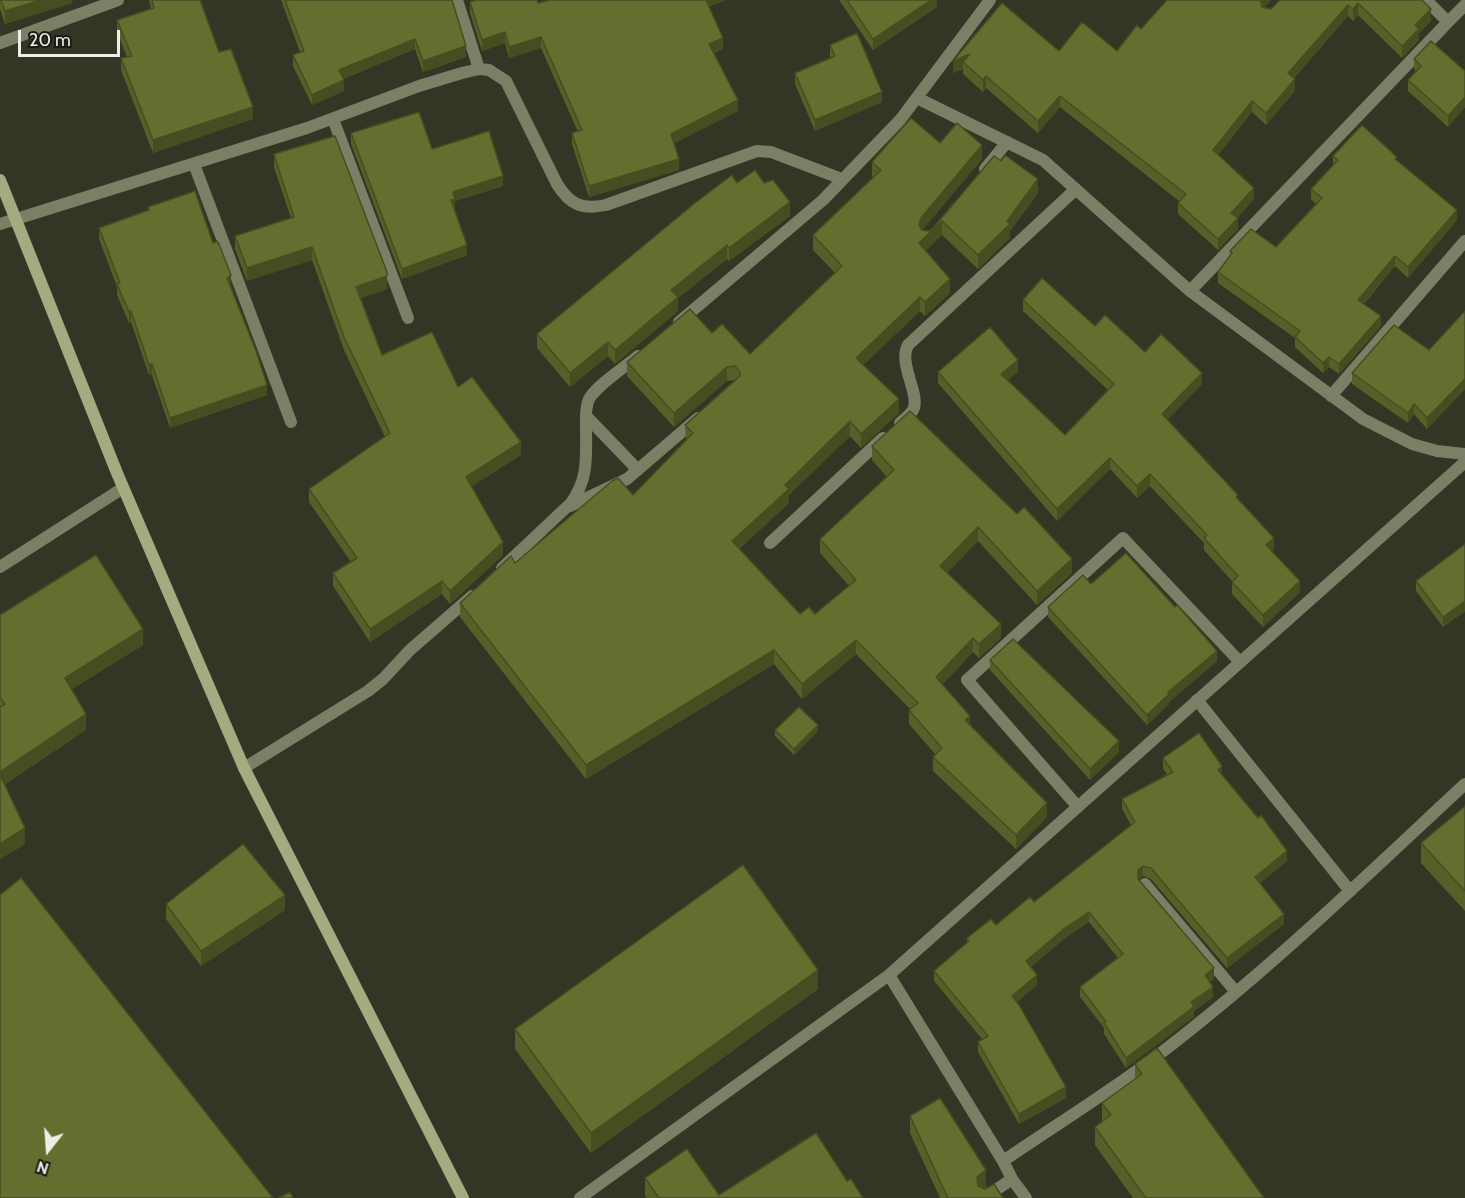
<!DOCTYPE html>
<html>
<head>
<meta charset="utf-8">
<style>
	body { margin:0 }
	#map { position:relative; width:1465px; height:1198px; overflow:hidden; background:#323625; font-family:Cabin,sans-serif }
	canvas { display:block }
	.north { position:absolute; left:18px; top:1120px; width:60px; height:60px; -webkit-text-stroke:4px #1a1c15; paint-order:stroke; rotate:197deg; font-size:16px; font-weight:700; line-height:24px; text-align:center; color:#edefe5 }
	.north::after { content:''; display:block; margin:auto; width:21px; height:27px; background:#edefe5; clip-path:polygon(50% 0,100% 100%,50% 72%,0 100%) }
	.scale { position:absolute; left:18px; top:30px; width:102px; height:27px; box-sizing:border-box; border:3px solid #edefe5; border-top:0; padding-left:8px; font-size:18px; line-height:21px; white-space:nowrap; color:#edefe5; -webkit-text-stroke:4px #1a1c15; paint-order:stroke }
</style>
</head>
<body>
<div id="map">
<canvas width="1465" height="1198"></canvas>
<div class="north">N</div>
<div class="scale">20 m</div>
</div>
<script>
const g = document.querySelector('canvas').getContext('2d');
g.lineJoin = 'round';
function strokePath(path, color, width, dash) { g.strokeStyle = color; g.lineWidth = width; g.lineCap = dash ? 'butt' : 'round'; g.setLineDash(dash || []); g.stroke(path); }
function fill(path, color) { g.fillStyle = color; g.fill(path, 'evenodd'); }
strokePath(new Path2D(`
	M1197,700L1350,891`), '#7a8065', 12);
strokePath(new Path2D(`
	M457,0L479,69
	M1448,22L1465,5
	M0,43L118,0
	M917,98L1043,160L1190,291L1363,419L1412,444L1437,451L1465,454
	M333,119L408,318
	M194,164L291,422
	M985,169L1007,142
	M0,224L307,128L419,86L462,73L479,69L489,70L506,81L557,184C570,205 582,210 606,205L757,151L771,152L842,179
	M1190,291L1448,22L1426,0
	M679,322L823,200L900,120L990,0
	M1331,396L1465,241
	M586,416L638,470
	M900,423C904,419 912,414 914,408C919,392 898,363 908,345L1076,189
	M570,506L627,479L698,418
	M770,543L883,438
	M0,567L123,488
	M502,568L571,503C589,478 586,456 586,427C586,417 585,408 589,399C598,384 624,368 638,356
	M244,768L368,691L383,679L410,650L472,596
	M1078,807L967,680L1123,538L1240,662
	M1145,884L1236,992
	M889,975L1003,1161
	M580,1198L889,975L1465,462
	M984,1198L1012,1179
	M1026,1198L1012,1179L1003,1161C1054,1126 1108,1093 1157,1056C1266,973 1365,877 1465,784`), '#7a8065', 12);
strokePath(new Path2D(`
	M0,180L117,473L244,768L463,1198`), '#a2ac80', 12);
fill(new Path2D(`
	M0,0H72V3L5,24L0,9Z
	M149,0H200L219,52L253,119L153,153L121,70V58L127,57L117,32V20L151,9Z
	M281,0H452L466,57L423,72L415,49L343,79L344,91L312,105L293,66V55L300,52Z
	M550,0H726L709,6L723,49L714,53L738,111L674,143L679,170L589,197L572,144V133L578,132L541,48L509,58L505,43L482,51L470,13V2L538,3Z
	M839,0H937V7L873,50Z
	M1271,0L1264,7L1271,9L1280,0H1422L1431,21L1419,33V40L1402,58L1358,15L1353,21L1348,16L1294,78L1295,91L1266,125L1252,112L1218,155L1254,199L1238,217V229L1218,250L1178,214V203L1179,201L1060,107L1038,133L986,88L983,92L963,74V69L953,73V61L1059,51H1117L1141,29Z
	M830,45L882,102L815,131L795,84V73L831,58L830,56Z
	M1414,59L1465,71V107L1448,127L1408,91V80L1416,71L1414,69Z
	M351,133L432,149L503,186L455,201V210H454L467,255L402,279L351,144Z
	M940,143L982,159L922,230L929,231L933,228L994,156L1038,193L1010,231V238L978,269L942,235L925,250L950,293L925,316L920,311L863,365L899,413L861,448L850,436L789,495V503L739,549L800,614H815L849,586L820,553V539L887,477L872,460V446L1072,573L1037,605L978,541L947,573L1001,638L979,658L973,652L942,685L970,724L1047,817L1016,849L933,771V757L936,755L909,724V710L910,709L856,654L802,699L774,664L586,779L460,617V603L515,563L633,495L686,440L685,425L735,380L727,381L674,427L627,376V362L712,333L750,354L835,273L813,250V235L873,178L872,176V162Z
	M274,154L387,289L361,298L382,355L458,387L521,455L472,486L503,555L450,604L442,594L370,642L333,586V573L351,562L309,502V489L385,437L344,350L312,260L247,281L235,249V236L291,218L274,167Z
	M1333,156L1397,160L1457,220L1408,278L1395,266L1364,304L1381,326L1339,374L1329,367L1323,373L1295,347V338L1218,283V272L1230,255V251L1276,247L1316,204L1311,199V189L1333,166Z
	M737,183L790,216L729,261L727,259L678,298V311L615,364L608,356L570,387L537,348V334Z
	M148,207L213,243L231,286L267,395L170,428L152,375H149L131,322L129,323L117,295V287L99,239V228L148,210Z
	M1023,300L1095,326L1145,352L1202,384L1167,420L1238,499L1274,549L1272,551L1300,592L1263,627L1232,594V581L1204,550V543L1150,486L1137,498L1110,469L1057,521L938,383V372H1018L1008,380L1065,435L1108,390L1023,311Z
	M1465,311V389L1427,429L1414,414L1408,423L1352,384V373L1429,350Z
	M1465,544V611L1443,627L1416,591V581Z
	M1091,584L1217,661L1169,702V704L1147,725L1048,617V607Z
	M0,615L143,645L72,689L86,730L5,784L25,844L0,859Z
	M990,660L1119,752L1090,780L990,670Z
	M775,730L818,731L794,755L775,736Z
	M1163,758L1222,776L1287,861L1260,883L1284,924L1227,968L1151,879L1143,876L1139,879L1214,978L1210,982L1213,997L1194,1011V1017L1192,1018L1126,1068L1104,1034V1028L1080,997V987L1118,958L1089,922L1065,938L1031,967L1037,985L1017,1002L1066,1098L1019,1124L978,1052V1042L982,1039L934,981V971L967,943V938L996,925L1034,902L1131,825L1122,809V799L1167,774L1163,769Z
	M1465,806V911L1421,863V843Z
	M166,904L285,910L201,966L166,919Z
	M818,989L591,1153L515,1049V1029Z
	M1135,1064L1264,1198H1133L1095,1145V1127L1102,1122V1103L1135,1079Z
	M910,1116L986,1187L983,1189L1003,1198H940L910,1133Z
	M645,1178L719,1195L847,1181L863,1198H647L645,1196Z`), '#555f28');
fill(new Path2D(`
	M41,0H72V3L5,24V11Z
	M705,0H726L705,8Z
	M931,0H937V7L873,50V39Z
	M1260,0H1271L1260,11Z
	M1358,3V15L1353,21V9Z
	M1348,5V16L1288,84V73Z
	M1431,9V21L1419,33V40L1402,58V46L1415,25Z
	M505,32V43L482,51V40Z
	M541,37V48L509,58V47Z
	M723,38V49L709,55V44Z
	M415,39V49L339,80V70Z
	M466,46V57L423,72V61Z
	M970,54L963,62V68L953,73V61Z
	M986,76V88L983,92V80Z
	M1295,79V91L1266,125V113Z
	M344,80V91L312,105V95Z
	M882,92V102L815,131V120Z
	M1060,96V107L1038,133V121Z
	M1465,97V107L1448,127V116Z
	M738,100V111L671,145V134Z
	M1252,101V112L1213,162V150Z
	M253,107V119L153,153V140Z
	M982,145V159L921,232L919,225L921,218Z
	M679,159V170L589,197V186Z
	M503,176V186L455,201V210L451,211V200L453,192Z
	M1038,179V193L1010,231V238L978,269V255L1007,221Z
	M1254,188V199L1235,220L1238,218V229L1218,250V239L1231,213Z
	M790,202V216L729,261V248Z
	M1457,210V220L1408,278V267Z
	M942,221V235L919,257V243Z
	M467,245V255L402,279V269Z
	M727,245V259L678,298V311L615,364V350L671,290Z
	M312,247V260L247,281V268Z
	M1395,256V266L1358,310V300Z
	M231,275V286L227,288V278Z
	M387,276V289L356,300V287Z
	M950,279V293L925,316V302Z
	M920,297V311L856,372V358Z
	M131,311V322L129,323V312Z
	M1381,316V326L1339,374V364Z
	M608,342V356L570,387V373Z
	M1329,357V367L1323,373V363Z
	M1018,360V372L1001,386V374Z
	M152,364V375H149V365Z
	M727,367V381L674,427V413Z
	M1202,373V384L1162,426V414Z
	M1465,379V389L1427,429V418Z
	M267,385V395L170,428V418Z
	M899,399V413L861,448V434Z
	M1414,404V414L1408,423V413Z
	M850,421V436L789,495V503L732,555V541L785,485Z
	M521,442V455L466,490V477Z
	M1110,458V469L1057,521V509Z
	M1150,474V486L1137,498V486Z
	M978,527V541L940,580V566Z
	M1274,538V549L1266,556V545Z
	M503,542V555L450,604V591Z
	M1072,559V573L1037,605V591Z
	M442,581V594L370,642V629Z
	M1300,581V592L1263,627V615Z
	M1465,601V611L1443,627V617Z
	M1001,624V638L979,658V644Z
	M143,629V645L65,693V678Z
	M973,638V652L936,691V677Z
	M856,640V654L802,699V684Z
	M774,650V664L586,779V765Z
	M1217,651V661L1169,702V704L1147,725V715L1168,692Z
	M86,714V730L0,787V772Z
	M970,716V730L965,720Z
	M818,725V731L794,755V749Z
	M1119,741V752L1090,780V769Z
	M1222,766V777L1218,770Z
	M1047,803V817L1016,849V835Z
	M25,828V844L0,859V844Z
	M1287,851V861L1255,887V877Z
	M1143,866V876L1138,881V870Z
	M285,895V910L201,966V951Z
	M1089,912V922L1065,938L1026,971V961L1065,928Z
	M1284,914V924L1227,968V958Z
	M1214,968V978L1205,985V975Z
	M818,970V989L591,1153V1133Z
	M1037,975V985L1012,1006V996Z
	M1213,987V997L1194,1011V1017L1126,1068V1058L1191,1002Z
	M1066,1087V1098L1019,1124V1114Z
	M986,1170V1187L977,1194V1177Z`), '#454e20');
const building = new Path2D(`
	M1,0H41L5,11Z
	M152,0H200L219,52L231,49L253,107L153,140L121,58L132,56L117,20L154,8Z
	M285,0H452L466,46L423,61L415,39L339,70L344,80L312,95L293,55L304,51Z
	M476,0H537L538,3L550,0H706L723,38L709,44L738,100L671,134L679,159L589,186L572,133L582,130L541,37L509,47L505,32L482,40L470,2Z
	M847,0H931L873,39Z
	M1167,0H1260L1262,7L1271,9L1280,0H1422L1431,9L1415,25L1419,29L1402,46L1358,3L1353,9L1348,5L1288,73L1295,79L1266,113L1252,101L1213,150L1254,188L1231,213L1238,218L1218,239L1178,203L1186,194L1060,96L1038,121L986,76L983,80L963,62L970,54L953,61L1002,3L1059,51L1082,22L1117,51L1137,25L1141,29Z
	M857,33L882,92L815,120L795,73L835,56L830,45Z
	M1431,41L1465,71V97L1448,116L1408,80L1421,66L1414,59Z
	M419,112L432,149L489,131L503,176L453,192L455,199L451,200L467,245L402,269L351,133Z
	M911,118L940,143L957,123L982,145L921,218L919,225L922,230L929,231L933,228L994,156L1001,161L1005,155L1038,179L1007,221L1010,224L978,255L942,221L919,243L950,279L925,302L920,297L856,358L899,399L861,434L850,421L785,485L789,489L732,541L800,614L809,607L815,614L856,580L820,539L894,470L872,446L910,411L1017,514L1024,507L1072,559L1037,591L978,527L940,566L1001,624L979,644L973,638L936,677L970,716L965,720L1047,803L1016,835L933,757L942,748L909,710L918,703L856,640L802,684L774,650L586,765L460,603L511,556L515,563L612,481L618,478L633,495L693,433L685,425L740,376V372L735,366L727,367L674,413L627,362L690,309L712,333L722,324L750,354L842,266L813,235L881,170L872,162Z
	M1362,125L1397,157L1395,159L1457,210L1408,267L1395,256L1358,300L1381,316L1339,364L1329,357L1323,363L1295,337L1300,331L1218,272L1232,253L1230,251L1251,229L1276,247L1322,198L1311,189L1338,160L1333,156Z
	M335,136L387,272V276L356,287L382,355L432,332L458,387L472,377L521,442L466,477L503,542L450,591L442,581L370,629L333,573L357,558L309,489L390,433L344,337L312,247L247,268L235,236L294,217L274,154Z
	M755,170L764,183L773,180L790,202L729,248L727,245L671,290L678,297L615,350L608,342L570,373L537,334L695,203L732,175L737,183Z
	M195,191L213,243L217,241L219,244L231,275L227,278L256,351L267,385L170,418L152,364L149,365L131,311L129,312L117,284L120,283L99,228L149,210L148,207Z
	M1042,278L1095,326L1105,315L1145,352L1161,334L1202,373L1162,414L1238,495L1236,497L1274,538L1266,545L1300,581L1263,615L1232,582L1238,576L1204,538L1207,535L1150,474L1137,486L1110,458L1057,509L938,372L990,327L1018,360L1001,374L1065,435L1114,384L1023,300Z
	M1465,311V379L1427,418L1414,404L1408,413L1352,373L1394,325L1429,350Z
	M1465,544V601L1443,617L1416,581Z
	M1126,553L1175,607L1177,605L1217,651L1168,692L1169,694L1147,715L1048,607L1083,575L1091,584Z
	M96,555L143,629L65,678L86,714L0,772V707L5,704L0,697V615Z
	M1013,639L1119,741L1090,769L990,660Z
	M799,707L818,725L794,749L775,730Z
	M1199,733L1222,766L1218,770L1258,818L1261,815L1287,851L1255,877L1284,914L1227,958L1151,868L1143,866L1138,870V879L1214,968L1205,975L1213,987L1191,1002L1194,1006L1192,1008L1126,1058L1104,1023L1106,1022L1080,987L1123,954L1089,912L1065,928L1026,961L1037,975L1012,996L1019,1005L1066,1087L1019,1114L978,1042L988,1036L934,971L969,941L967,938L991,919L996,925L1030,897L1034,902L1135,822L1122,799L1173,772L1163,758Z
	M1,777L25,828L0,844V778Z
	M1465,806V891L1421,843Z
	M243,844L285,895L201,951L166,904Z
	M743,865L818,970L591,1133L515,1029Z
	M21,878L273,1198H0V895Z
	M1157,1048L1264,1198H1146L1095,1127L1111,1115L1102,1103L1142,1074L1135,1064Z
	M940,1098L986,1170L977,1177L978,1186L985,1189L994,1184L1003,1198H948L910,1116Z
	M816,1133L847,1181L851,1179L863,1198H659L645,1178L687,1149L719,1195Z
	M290,1192L293,1198H279Z`);
fill(building, '#636f2e');
strokePath(building, '#454e20', 1.5);
</script>
</body>
</html>
